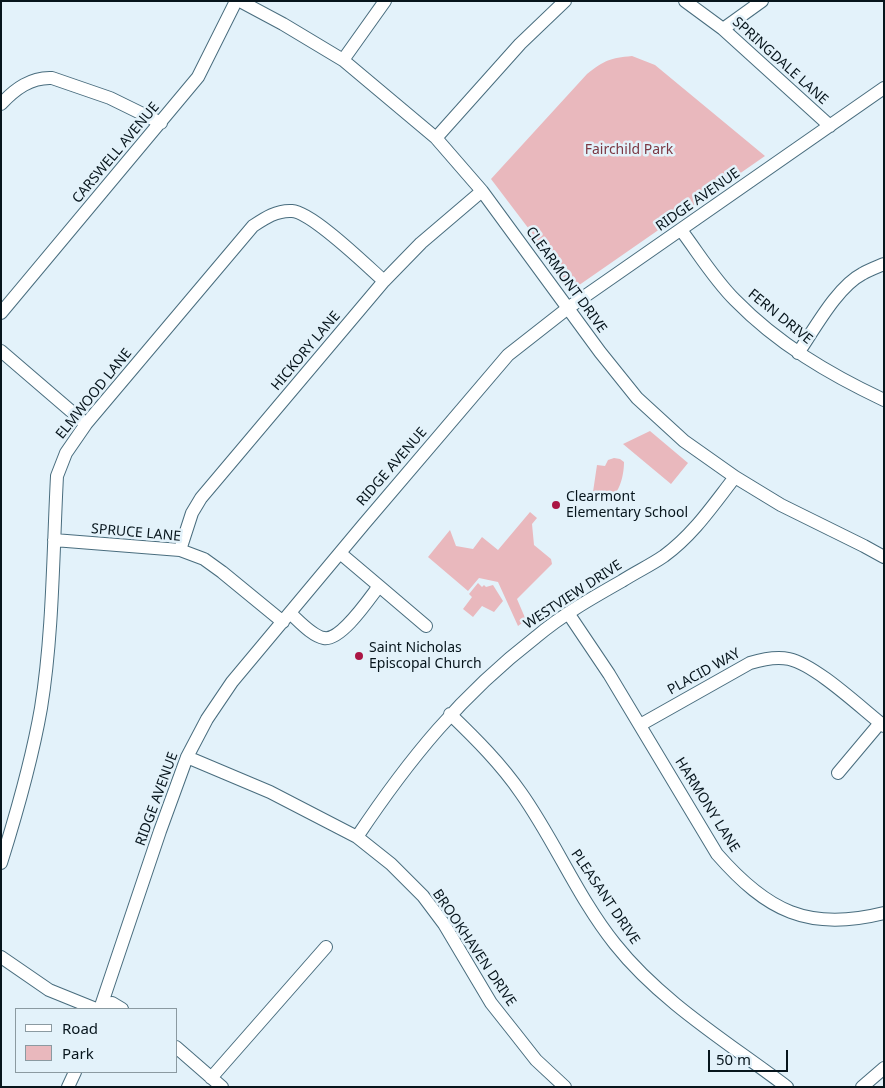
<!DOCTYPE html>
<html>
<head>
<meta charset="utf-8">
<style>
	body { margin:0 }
	#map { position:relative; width:885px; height:1088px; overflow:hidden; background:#e3f2fa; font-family:"Noto Sans",sans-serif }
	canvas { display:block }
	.frame { position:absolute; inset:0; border:2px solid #07151c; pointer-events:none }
	.legend { position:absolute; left:15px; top:1008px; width:162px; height:65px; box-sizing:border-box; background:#e3f2fa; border:1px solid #8b9aa1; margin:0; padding:6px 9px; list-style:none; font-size:15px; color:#07151c }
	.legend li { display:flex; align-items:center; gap:10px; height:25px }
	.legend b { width:25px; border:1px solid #8b9aa1 }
	.scale { position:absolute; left:708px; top:1050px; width:80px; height:22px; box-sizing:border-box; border:2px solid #07151c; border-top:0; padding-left:6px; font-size:15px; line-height:18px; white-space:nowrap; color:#07151c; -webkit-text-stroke:4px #e3f2fa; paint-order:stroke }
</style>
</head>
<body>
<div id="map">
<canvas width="885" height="1088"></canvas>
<div class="frame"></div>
<ul class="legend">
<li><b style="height:6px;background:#fff"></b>Road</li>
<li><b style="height:14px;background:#e9b8bd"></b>Park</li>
</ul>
<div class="scale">50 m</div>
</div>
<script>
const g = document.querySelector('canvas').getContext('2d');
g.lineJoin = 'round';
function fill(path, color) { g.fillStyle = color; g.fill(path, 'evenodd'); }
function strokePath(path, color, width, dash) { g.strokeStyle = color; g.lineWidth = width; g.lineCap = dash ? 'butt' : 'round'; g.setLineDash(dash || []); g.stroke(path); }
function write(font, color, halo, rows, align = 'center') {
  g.font = font + ' "Noto Sans",sans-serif'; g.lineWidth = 5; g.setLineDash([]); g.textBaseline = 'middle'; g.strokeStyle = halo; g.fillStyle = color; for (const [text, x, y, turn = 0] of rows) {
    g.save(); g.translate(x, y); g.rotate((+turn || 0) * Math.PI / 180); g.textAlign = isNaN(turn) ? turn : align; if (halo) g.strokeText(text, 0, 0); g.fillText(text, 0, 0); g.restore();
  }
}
fill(new Path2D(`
	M632,56L655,65L765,156L572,290L538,241L491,179L587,74C605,60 610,58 632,56Z
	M650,431L688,463L671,484L623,444Z
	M614,458L620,459L624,462C624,476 619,498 604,501L593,492L597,465L605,466L608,460Z
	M530,512L537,518L532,524L534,545L551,559L552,564L517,599L526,620L518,626L498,582L479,578L468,591L428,557L450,530L456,546L473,549L482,537L498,550Z
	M478,583L482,587L484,585L486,587L493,585L503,601L494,612L482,606L473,617L463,609L472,597L469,594Z`), '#e9b8bd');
const minor = new Path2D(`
	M240,1L283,24L343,60L436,138L482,191L600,352L637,398L684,441L735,477L781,505L864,546L884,557
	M685,1L723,29L830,126
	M723,29L762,1
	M343,60L385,1
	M1,104C15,89 31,77 52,78L110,98L161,123
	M436,138L520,44L565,1
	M681,230C699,254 714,279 735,300C778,344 829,374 884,400
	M1,313L198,77L236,1
	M1,351L86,424
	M798,353C814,330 837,287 862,274C869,270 877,267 884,264
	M54,540L180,550L204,559L222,572L283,622
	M180,550L192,513L201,498L384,281L421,243L482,191
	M379,586L426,626
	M290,613C299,621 312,636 324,638C341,641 369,599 379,586L340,553
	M568,613L609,674L717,854C767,911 808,932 884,913
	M450,714C476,739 501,764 521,793C555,841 578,898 615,944C661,1002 729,1043 787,1087
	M640,725L750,663C763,659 776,656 789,659C816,665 861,708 884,726
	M187,757L270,792L357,837L391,864L423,896L444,924L491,1003L514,1032L536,1060L565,1087
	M838,773L880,723
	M357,837C409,759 461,695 536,637C562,615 592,598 622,581C636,572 651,565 664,556C694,534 713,505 735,477
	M1,863C17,812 32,760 41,708C53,634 53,552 57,476L66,453L86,424L253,226C265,218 277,210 292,211C312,212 367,266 384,281
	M1,957L49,990L96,1009
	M100,1009L160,831L187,757L207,719L232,682L364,524L508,355L568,308L884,88
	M102,1009L112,1003L122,1009
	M176,1047L222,1087
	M211,1078L326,947
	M68,1087L75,1072
	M862,1087L884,1068`);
strokePath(minor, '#496d7e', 14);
strokePath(minor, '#fff', 12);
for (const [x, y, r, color] of [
	[556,505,5,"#ab1644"],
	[359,656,5,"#ab1644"]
]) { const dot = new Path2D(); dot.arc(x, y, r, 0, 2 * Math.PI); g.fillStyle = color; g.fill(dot); strokePath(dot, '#e3f2fa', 2); }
write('14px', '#07151c', '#e3f2fa', [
	["SPRINGDALE LANE",780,61,42],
	["CARSWELL AVENUE",116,153,-50],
	["RIDGE AVENUE",698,200,-35],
	["CLEARMONT DRIVE",566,280,54],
	["FERN DRIVE",780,317,39],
	["HICKORY LANE",306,351,-50],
	["ELMWOOD LANE",94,394,-51],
	["RIDGE AVENUE",392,467,-49],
	["SPRUCE LANE",136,533,5],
	["WESTVIEW DRIVE",573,595,-33],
	["PLACID WAY",704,672,-29],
	["RIDGE AVENUE",157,799,-70],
	["HARMONY LANE",707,805,58],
	["PLEASANT DRIVE",605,897,56],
	["BROOKHAVEN DRIVE",474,948,56]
]);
write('14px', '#7b3843', '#e3f2fa', [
	["Fairchild Park",629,150]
]);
write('14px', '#07151c', '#e3f2fa', [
	["Clearmont",566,497],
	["Elementary School",566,513],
	["Saint Nicholas",369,648],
	["Episcopal Church",369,664]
], 'left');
</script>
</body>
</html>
